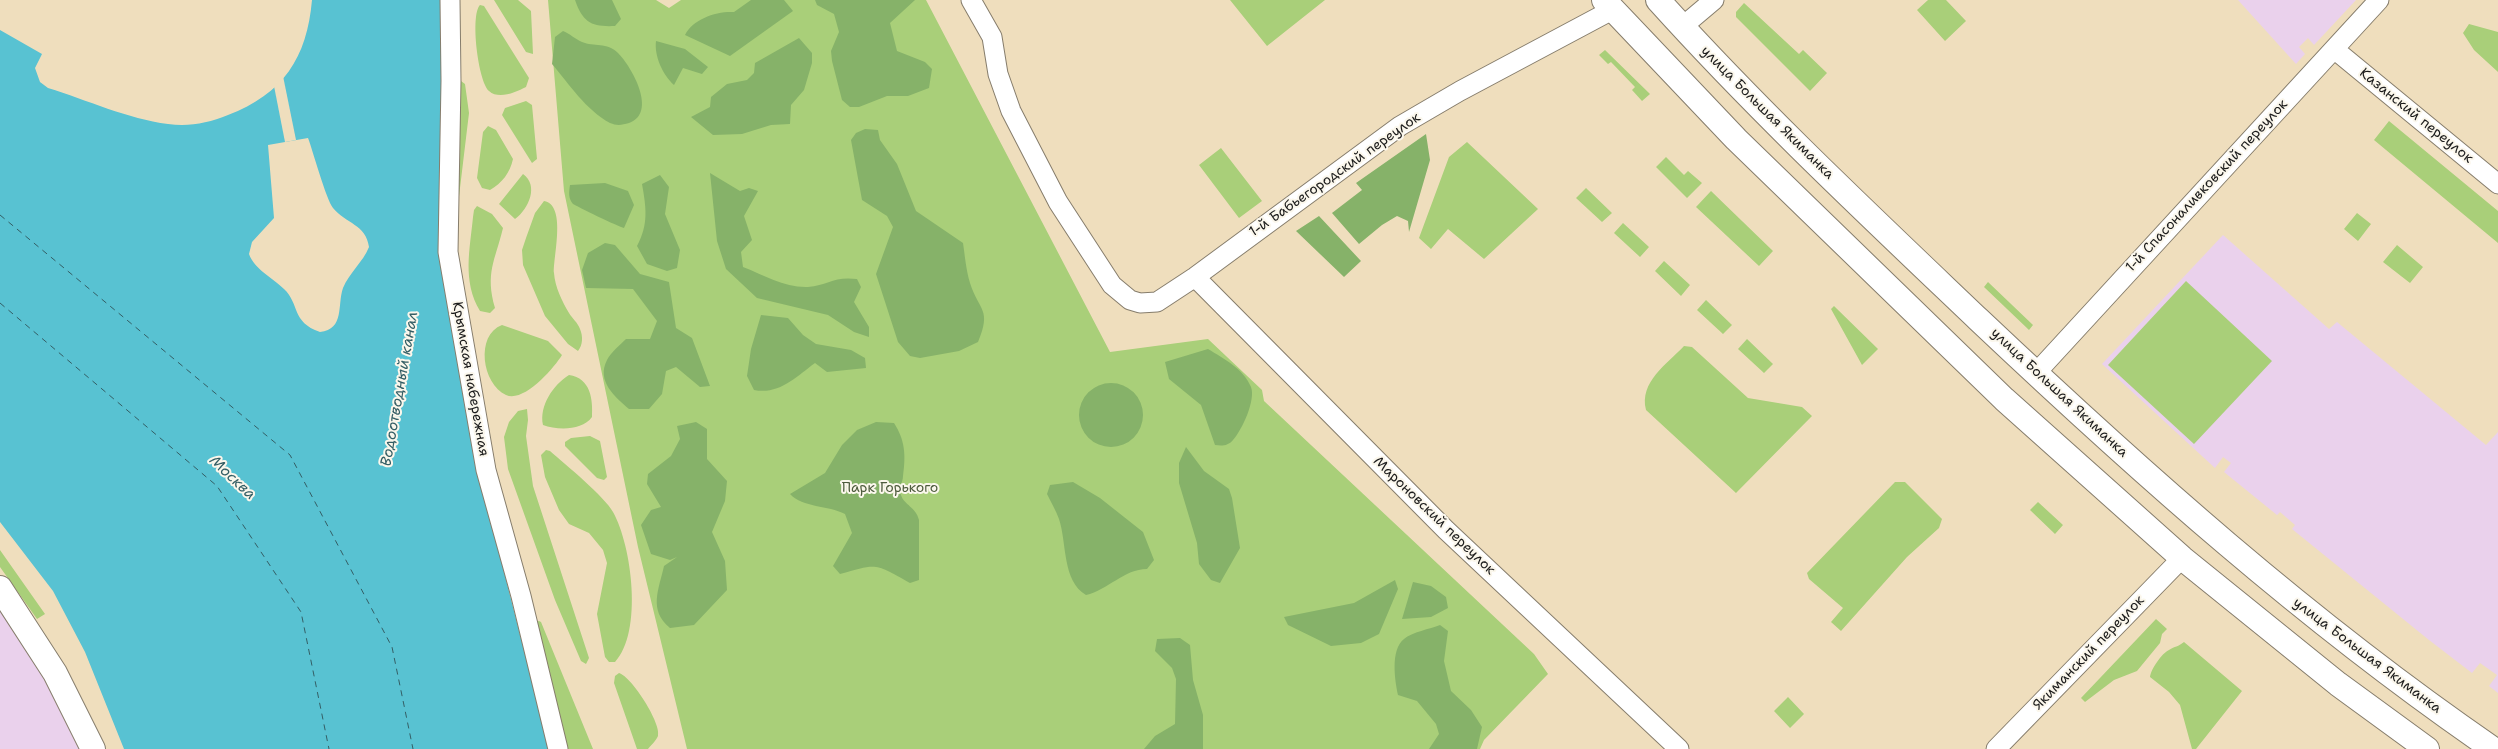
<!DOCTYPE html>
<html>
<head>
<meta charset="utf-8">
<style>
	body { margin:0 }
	canvas { display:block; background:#efdebd }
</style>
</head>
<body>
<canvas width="2498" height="749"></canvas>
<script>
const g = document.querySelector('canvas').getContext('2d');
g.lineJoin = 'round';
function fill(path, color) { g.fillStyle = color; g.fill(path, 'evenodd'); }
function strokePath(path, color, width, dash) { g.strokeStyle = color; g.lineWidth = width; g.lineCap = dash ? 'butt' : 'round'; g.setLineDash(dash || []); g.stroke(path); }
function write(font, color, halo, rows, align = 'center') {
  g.font = font + ' "Shantell Sans",sans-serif'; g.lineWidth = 4; g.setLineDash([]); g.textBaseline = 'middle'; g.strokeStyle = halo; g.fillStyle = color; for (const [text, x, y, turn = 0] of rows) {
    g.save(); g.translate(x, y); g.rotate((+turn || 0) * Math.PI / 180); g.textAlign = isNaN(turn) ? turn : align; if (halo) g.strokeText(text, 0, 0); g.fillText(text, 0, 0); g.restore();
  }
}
fill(new Path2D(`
	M2238,0H2356L2314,45L2308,38L2299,47L2305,54L2296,64Z
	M2223,235L2329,329L2337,322L2486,445L2498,432V693L2489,686L2497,675L2480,663L2472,673L2429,640L2292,529L2295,525L2280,512L2277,515L2224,472L2231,463L2223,457L2215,468L2102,364Z
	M0,607L40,668L81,749H0Z`), '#ead1ec');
fill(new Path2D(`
	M494,0H518L531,11L533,54L526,52Z
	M548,0H656L669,8L681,0H926L1110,352L1208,339L1262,390L1264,401L1534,654L1548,674L1484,740L1480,749H687L638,547L564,191Z
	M1230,0H1325L1267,46Z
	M1928,0H1946L1966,21L1945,41L1917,10Z
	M1744,3L1799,54L1803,50L1827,73L1810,91L1736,17V12Z
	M480,5L484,6L529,78L526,87C516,92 499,100 489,91C478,81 470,15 480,5Z
	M2469,24L2498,32V72L2474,50L2463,33Z
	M1605,50L1650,94L1642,101L1632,90L1635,87L1611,62L1608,64L1599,55Z
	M461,81L465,84L469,113L457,213V86Z
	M526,101L532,105L537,159L532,163L502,115L505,108Z
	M2389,121L2498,211V243L2374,140Z
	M488,126L496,130L513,159C510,173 502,183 490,190L482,188L477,178L483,132Z
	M1467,142L1538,209L1484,259L1448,229L1431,249L1419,238L1449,157Z
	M1221,148L1262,201L1239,218L1199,165Z
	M1666,157L1684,175L1688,171L1702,183L1687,198L1656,167Z
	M523,174C539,185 529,209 515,219L499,204Z
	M1586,188L1612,213L1602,222L1576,198Z
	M1711,191L1773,251L1759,266L1696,207Z
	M544,201C567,205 553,257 554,273C555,287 562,301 569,313C572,318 578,323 580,329C583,336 583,345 578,351L568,344L545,316L523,265L522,250L526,238L535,213Z
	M477,206L492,214L503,228C495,261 485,273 495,308L490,313L480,311C462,281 470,249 473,217L474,210Z
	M2357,213L2371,224L2358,241L2344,229Z
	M1623,223L1649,247L1640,257L1614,233Z
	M2397,245L2423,267L2410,283L2383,262Z
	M1664,261L1690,285L1681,296L1655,271Z
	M2186,281L2272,361L2194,444L2108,365Z
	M1988,282L2033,325L2029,330L1984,287Z
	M1706,300L1732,325L1723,334L1697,310Z
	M1834,306L1878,349L1862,365L1831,309Z
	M502,325L548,341L562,355C554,368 524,403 506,395C482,384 475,335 502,325Z
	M1747,339L1773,364L1764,373L1738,349Z
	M1684,346L1692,347L1748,398L1802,407L1812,416L1736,493L1646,410C1639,382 1667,364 1684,346Z
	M569,375C591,378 593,400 592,417C582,431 557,430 543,425C539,406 553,385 569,375Z
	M527,409L528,420L526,436L533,486L589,658L586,664L581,661L555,600L508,469L504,437L509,422L518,411Z
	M590,436L600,441L607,477L604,480L597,478L565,446V442L571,438Z
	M546,450L550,451C565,464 605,497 613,512C632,546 643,632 615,662H609L605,657L597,614L607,563L603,550L589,533L569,524L559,510L545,477L541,455Z
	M1895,482H1905L1942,519L1939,528L1907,557L1841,631L1831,622L1843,608L1809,579L1807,573Z
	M2038,502L2063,525L2055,534L2030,510Z
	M0,550L45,614L37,619L0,567Z
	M2156,619L2167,629L2162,634L2160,643L2137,671L2114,680L2085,702L2081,698Z
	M539,621L541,622L593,749H566L535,622Z
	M2184,642L2242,691L2196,749H2192L2180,705L2169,692L2150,677C2151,669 2162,653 2169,650C2175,646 2178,647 2184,642Z
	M619,673C632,677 662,724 658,736C656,741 651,745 648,749H637L614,683L615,676Z
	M1788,697L1804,714L1790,728L1774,711Z`), '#a9cf79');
fill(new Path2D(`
	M575,0H612L621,19L615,26C592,27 583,23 575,0Z
	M751,0H784L793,11L730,56L685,35C693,19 716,11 734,12Z
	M815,0H915L890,23L897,51L925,62L932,69L929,88L908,96H887L859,107H850L842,100L832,61L831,51L839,32L834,14L817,5Z
	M563,31C569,33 575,39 582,42C594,47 607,42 618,53C632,67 658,113 629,123C622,125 617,126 610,123C586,110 569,84 552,64L555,37Z
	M799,38L812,53V63L804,90L791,105L790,124L771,125L742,134L713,135L691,117L710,107L711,97L727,84L747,80L754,73L755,63Z
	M656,41L685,49L708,67L702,74L683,68L674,85C663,75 654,56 656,41Z
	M865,129L878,130L880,140L897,164L916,211L963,243C965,256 966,270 970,283C979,311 992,309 978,342L959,351L920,358L910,356L898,342L876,274L893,227L887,216L862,200L851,140L856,133Z
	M1426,134L1430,160L1409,232L1408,221L1397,216L1382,225L1359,244L1332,213L1362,190L1356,183Z
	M710,173L740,191L749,188L758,191L744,216L752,240L741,252L743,267C764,275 785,288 808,287C828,285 834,276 857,279L861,287L854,302L869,327V337L854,332L828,315L757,298L726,269L717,241Z
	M660,175L669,187L665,214L680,250L677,268L667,271L647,264L637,246C649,224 646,207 642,184Z
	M605,183L628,191L634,205L624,228C619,227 576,206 573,204C568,198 569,192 570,185Z
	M1319,216L1361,261L1344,277L1296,231Z
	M605,243L615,245L640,274L669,282L676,328L692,338L710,386L700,387L676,367L666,371L662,394L649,409H629C615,397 596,381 607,360C611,352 620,345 626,339H650L657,321L633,289L586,288L582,270L588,253Z
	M761,315L788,318L803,335L816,344L851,350L865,358L866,368L827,372L815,363C796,377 779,395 754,390L747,376L751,349Z
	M1208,349C1224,359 1243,368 1251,387C1256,400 1242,430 1233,440C1228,446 1222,446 1215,445L1201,405L1169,379L1165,362Z
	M1079 415a32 32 0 1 1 64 0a32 32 0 1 1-64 0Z
	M696,422L707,429V459L727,481L725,501L712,532L725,561L727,590L694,625L670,628C648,610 659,589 664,566L677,557L670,560L651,554L641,525L651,510L661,507L647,484L648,474L671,456L680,439L677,426Z
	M876,422L894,423C905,440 906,455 903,476C903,483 898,487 901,495C904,505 916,507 919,520V580L910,583C875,563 878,563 840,574L833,566L852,533L845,514C828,505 803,508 790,494L825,473L842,445L857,430Z
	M1186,447L1204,471L1229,489L1232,498L1240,548L1220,583L1211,580L1199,564L1197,543L1179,483V463Z
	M1073,482L1100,498L1143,532L1154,560L1147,569C1124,569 1108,590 1086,595C1062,581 1067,543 1059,519C1056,511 1051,502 1047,494L1050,485Z
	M1395,580L1398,589L1379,634L1361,643L1331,646L1288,625L1284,617L1354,603Z
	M1413,582L1431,586L1446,597L1448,608L1431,617L1402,619Z
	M1440,625L1448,631L1444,661L1451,691L1471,710L1482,727L1477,749H1429L1439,734L1436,724L1417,701L1398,695C1395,681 1390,650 1404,639C1412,632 1430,629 1440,625Z
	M1180,638L1190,645L1193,680L1203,715V749H1144L1155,736L1175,724L1176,679L1172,668L1155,651L1157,639Z`), '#86b269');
fill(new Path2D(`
	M312,0H444L442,154L480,477L549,749H124L85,652L53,591L0,522V30L42,54L35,68L40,82L48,88C87,100 128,119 168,124C189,127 208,123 228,115C283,94 307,58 312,0ZM308,138C313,151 326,199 333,208C346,224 366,224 369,247C363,262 349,273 343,288C337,305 345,329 320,332C291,322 300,304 284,289C273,278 254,269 249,254L252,242L274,218L268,145Z`), '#58c2d2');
fill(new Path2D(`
	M283,76L296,140L285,142L274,86Z`), '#efdebd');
strokePath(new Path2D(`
	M0,215L290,455L392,647L413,749
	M0,303L217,486L301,612L329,749`), '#345e65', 1, [6, 5]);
const minor = new Path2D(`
	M450,0L451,81L448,252L486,470L521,596L558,749
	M971,0L992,37L998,74L1011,111L1058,202L1112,285L1130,300L1140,303L1157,302L1195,277L1400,126L1460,91L1612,10
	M1682,27L1714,0
	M2334,49L2498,184
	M1195,277L1446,530L1679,749
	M2036,373L2379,0
	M1996,749L2182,558`);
const major = new Path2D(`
	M1604,0L1736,139L2004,399L2182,558L2338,684L2427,749
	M1658,0C1759,112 1869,215 1978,319C2141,473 2308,622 2493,749
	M0,588L55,673L93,749`);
strokePath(minor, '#867d6c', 21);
strokePath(major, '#867d6c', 26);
strokePath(minor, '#fff', 19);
strokePath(major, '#fff', 24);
write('14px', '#1c1c1c', '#fbf7ec', [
	["улица Большая Якиманка",1767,113,45],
	["Казанский переулок",2416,116,39],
	["1-й Бабьегородский переулок",1335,175,-35],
	["1-й Спасоналивковский переулок",2207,186,-47],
	["Крымская набережная",470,379,80],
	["улица Большая Якиманка",2059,393,43],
	["Мароновский переулок",1434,516,44],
	["Якиманский переулок",2089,653,-46],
	["улица Большая Якиманка",2367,656,37]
]);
write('14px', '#4d5b3d', '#fbf7ec', [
	["Парк Горького",890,488]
]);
write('italic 15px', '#345e65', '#fbf7ec', [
	["Водоотводный канал",400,389,-80],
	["Москва",232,478,43]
]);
</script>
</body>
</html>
